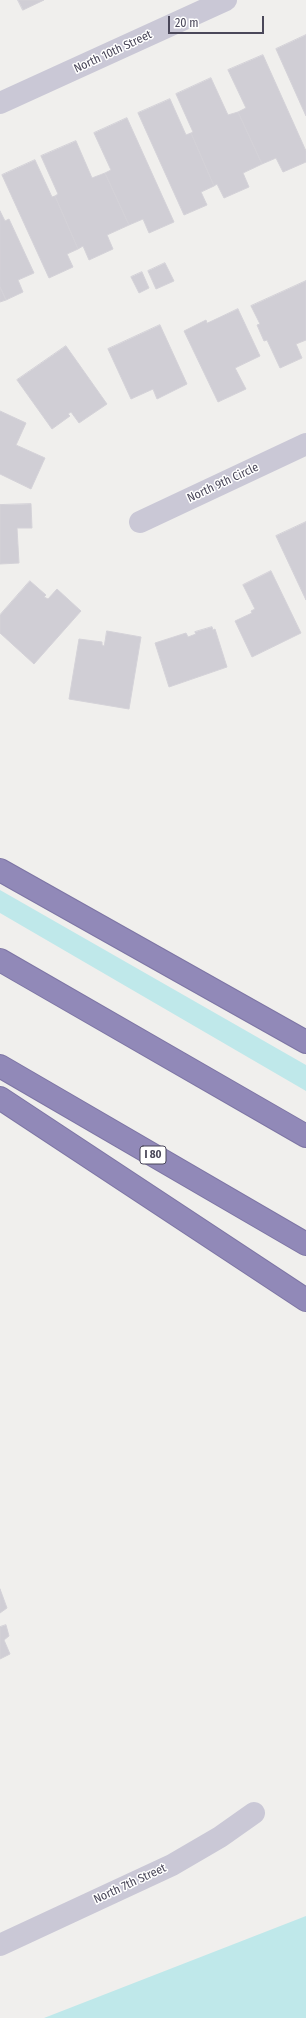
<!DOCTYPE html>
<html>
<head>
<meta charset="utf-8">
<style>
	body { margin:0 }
	#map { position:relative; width:306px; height:2018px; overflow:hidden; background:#f0efed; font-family:"Fira Sans Condensed",sans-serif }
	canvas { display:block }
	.scale { position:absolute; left:168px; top:16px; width:96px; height:18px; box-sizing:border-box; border:2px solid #4a4759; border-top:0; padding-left:5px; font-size:12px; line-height:14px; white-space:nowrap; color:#4a4759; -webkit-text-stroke:3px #fff; paint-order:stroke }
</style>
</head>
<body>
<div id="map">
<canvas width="306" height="2018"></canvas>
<div class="scale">20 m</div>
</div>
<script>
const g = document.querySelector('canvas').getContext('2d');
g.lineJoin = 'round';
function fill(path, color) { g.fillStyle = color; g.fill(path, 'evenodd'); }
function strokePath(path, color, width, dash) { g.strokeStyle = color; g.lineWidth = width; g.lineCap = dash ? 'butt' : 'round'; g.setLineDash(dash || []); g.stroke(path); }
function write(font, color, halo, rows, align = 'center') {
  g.font = font + ' "Fira Sans Condensed",sans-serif'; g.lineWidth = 3; g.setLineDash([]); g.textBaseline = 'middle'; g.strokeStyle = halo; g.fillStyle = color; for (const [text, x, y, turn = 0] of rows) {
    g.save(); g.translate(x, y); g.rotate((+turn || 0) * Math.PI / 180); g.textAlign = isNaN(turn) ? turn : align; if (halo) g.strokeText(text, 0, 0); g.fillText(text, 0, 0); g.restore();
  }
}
fill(new Path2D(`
	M0,890L306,1065V1091L0,913Z
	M306,1916V2018H44Z`), '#bfe8ea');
const building = new Path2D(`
	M18,0H44L23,10Z
	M306,35V116L276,49Z
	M263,55L306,151V162L283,172L276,158L262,164L238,112L246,108L228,70Z
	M211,78L228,115L238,112L262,164L243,173L249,187L224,198L217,184L214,186L191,133L193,132L176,94Z
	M170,99L186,135L191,133L214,186L201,192L207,205L184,215L138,113Z
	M127,118L174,222L149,233L143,219L129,225L105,173L111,170L94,133Z
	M76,141L92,178L105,173L129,225L107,235L113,249L89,260L83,246L78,249L55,196L58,194L41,156Z
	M35,160L52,197L55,196L78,249L67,254L73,267L49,278L2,175Z
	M0,211L5,221L9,219L34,273L18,280L23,292L6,300L0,287Z
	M165,263L174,281L156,289L148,271Z
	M142,272L149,288L139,293L131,277Z
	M306,281V340L296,344L302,358L280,368L267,340L264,341L257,325L260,324L251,306Z
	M0,287L6,300L0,302Z
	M238,309L260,356L235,368L246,389L218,402L184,331L206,320L207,323Z
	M160,325L187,384L157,399L153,389L131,399L108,349Z
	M66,346L107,404L79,423L71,412L68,414L70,416L52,429L17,380Z
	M0,411L26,423L16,445L45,458L31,489L0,474Z
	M31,504L32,528H17L19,563L0,564V505Z
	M306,522V600L276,536Z
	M271,571L301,633L252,657L235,621L252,613L251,611L255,609L243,585Z
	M30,581L46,595L44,597L48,599L57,589L81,611L34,664L0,633V615Z
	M212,627L213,630L215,629L227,667L169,687L155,643L186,633L188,637L196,634L195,632Z
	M107,631L141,637L129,709L69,699L79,639L102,642V645L104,646Z
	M0,1589L7,1608L0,1613Z
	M6,1625L9,1636L4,1640L10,1654L0,1659V1627Z`);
fill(building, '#d0ced5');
strokePath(building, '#d4d2d8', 1);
const highway = new Path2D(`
	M0,870L306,1042
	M0,960L306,1136
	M0,1066L306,1244
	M0,1098L306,1300`);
strokePath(highway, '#7d75a4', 24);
strokePath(new Path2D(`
	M0,103L226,0
	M140,522L306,444
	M0,1945L172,1865L220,1837L254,1813`), '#cac8d6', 22);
strokePath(highway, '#9189b8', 22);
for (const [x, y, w] of [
	[153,1155,26]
]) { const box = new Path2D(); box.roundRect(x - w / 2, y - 9, w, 18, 3); g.fillStyle = '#fff'; g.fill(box); strokePath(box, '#4a4759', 1); }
write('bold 11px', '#4a4759', null, [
	["I 80",153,1155]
]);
write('12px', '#4a4759', '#fff', [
	["North 10th Street",113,52,-25],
	["North 9th Circle",223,483,-25],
	["North 7th Street",130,1884,-25]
]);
</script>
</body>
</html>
